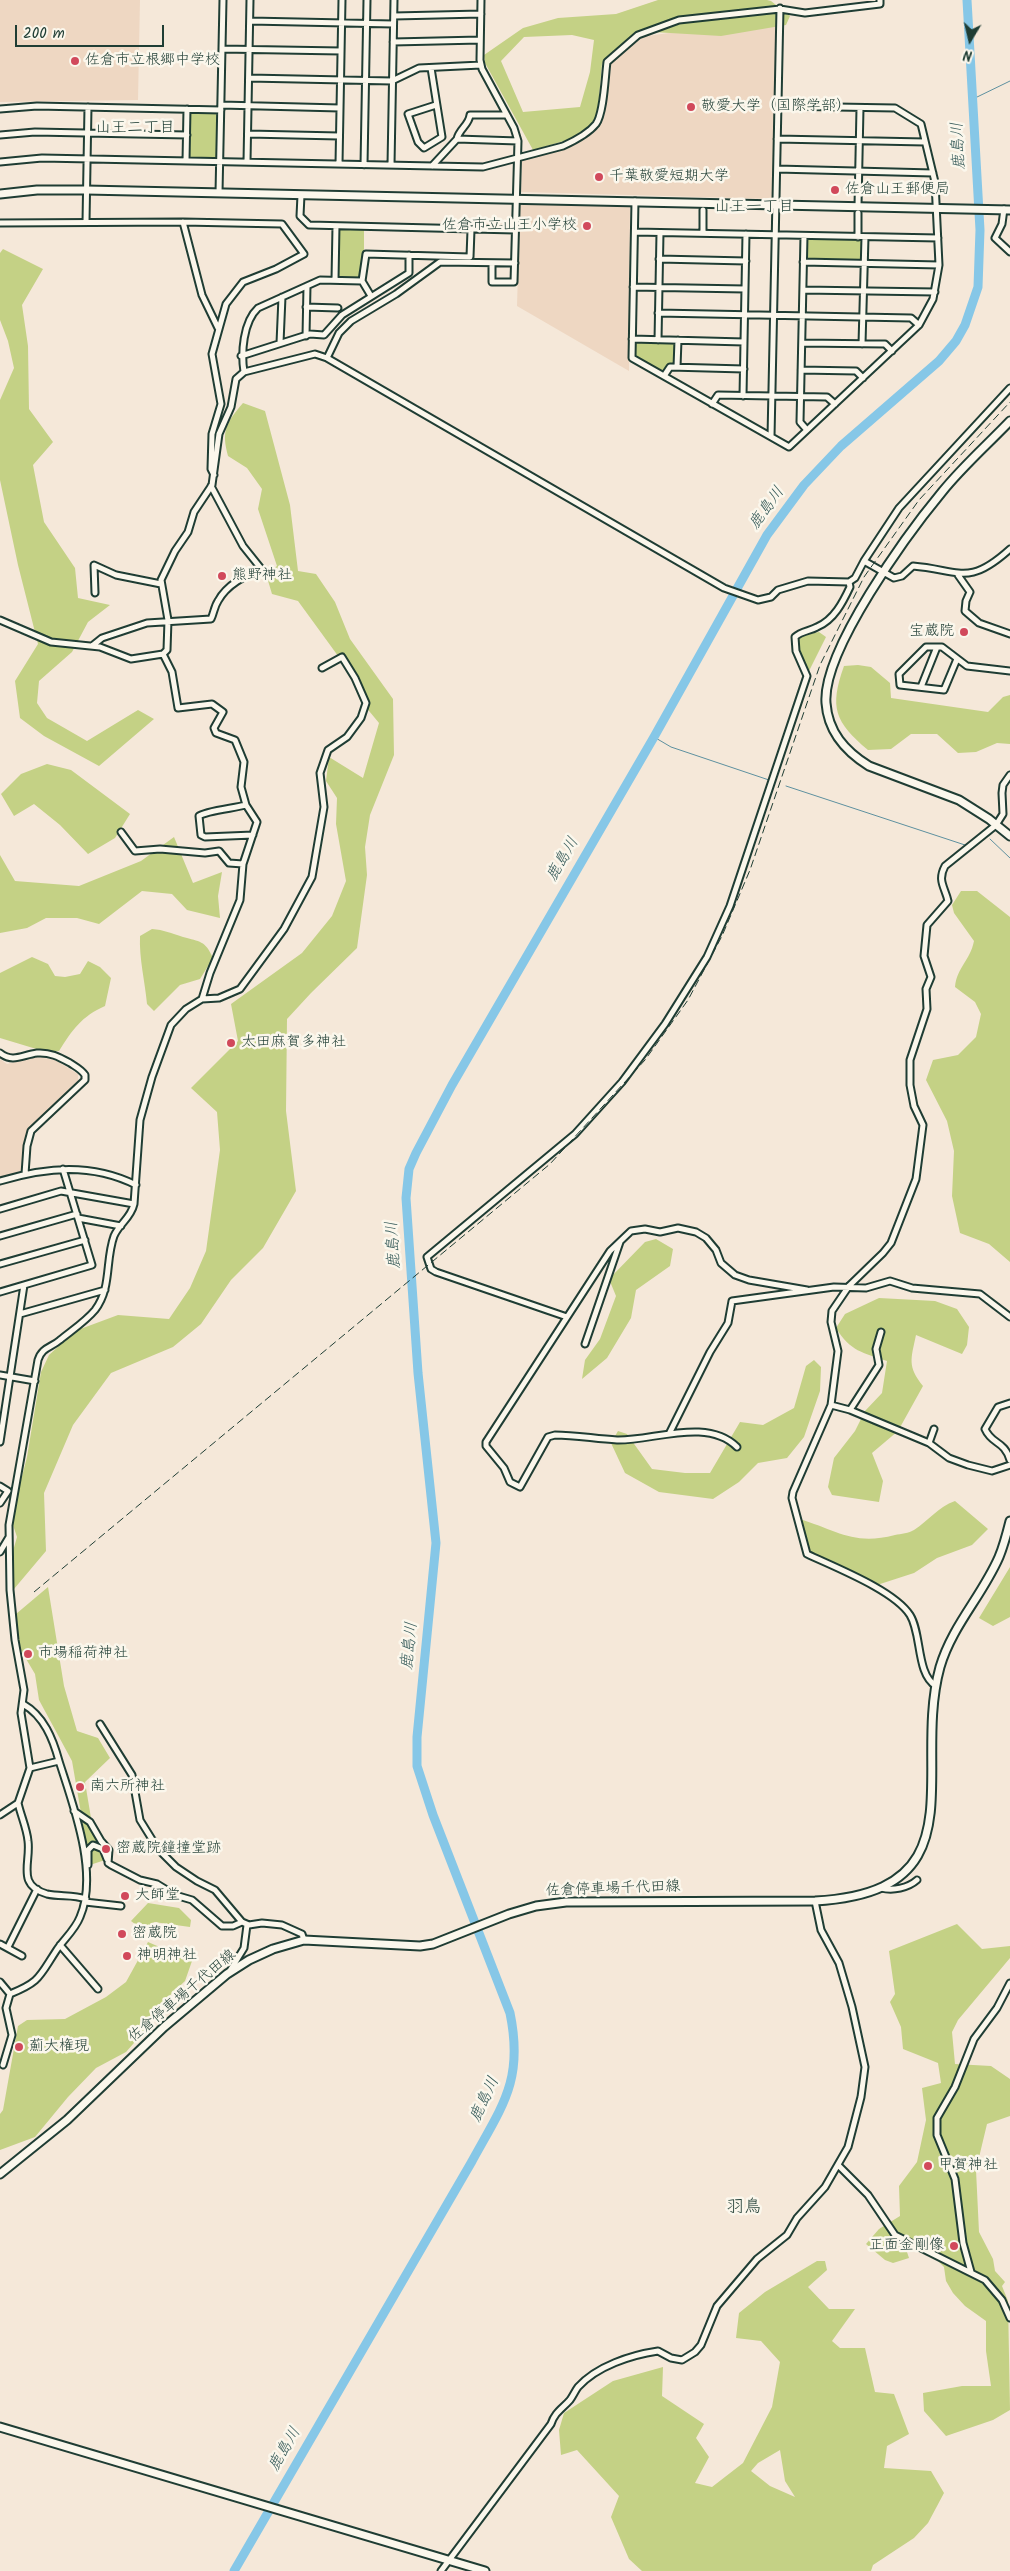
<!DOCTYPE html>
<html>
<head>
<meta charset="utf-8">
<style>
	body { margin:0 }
	#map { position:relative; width:1010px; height:2571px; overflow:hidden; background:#f5e8d9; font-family:Kalam,sans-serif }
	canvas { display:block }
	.north { position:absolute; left:945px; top:15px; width:50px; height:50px; -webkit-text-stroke:4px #fbf7ec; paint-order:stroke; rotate:189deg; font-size:14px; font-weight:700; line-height:20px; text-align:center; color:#1f3d34 }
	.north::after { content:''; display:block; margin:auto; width:18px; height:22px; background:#1f3d34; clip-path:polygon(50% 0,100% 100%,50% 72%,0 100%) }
	.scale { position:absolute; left:15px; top:25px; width:149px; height:22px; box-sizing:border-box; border:2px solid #1f3d34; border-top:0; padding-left:6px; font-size:15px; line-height:18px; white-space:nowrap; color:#1f3d34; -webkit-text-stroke:4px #fbf7ec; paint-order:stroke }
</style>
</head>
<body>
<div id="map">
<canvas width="1010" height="2571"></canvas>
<div class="north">N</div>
<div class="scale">200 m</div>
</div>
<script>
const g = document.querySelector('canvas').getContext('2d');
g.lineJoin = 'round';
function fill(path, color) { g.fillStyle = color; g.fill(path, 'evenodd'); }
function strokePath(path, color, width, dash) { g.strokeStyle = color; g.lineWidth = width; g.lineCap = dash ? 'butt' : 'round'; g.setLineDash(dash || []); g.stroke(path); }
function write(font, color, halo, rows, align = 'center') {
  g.font = font + ' Kalam,"Klee One",sans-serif'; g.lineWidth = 5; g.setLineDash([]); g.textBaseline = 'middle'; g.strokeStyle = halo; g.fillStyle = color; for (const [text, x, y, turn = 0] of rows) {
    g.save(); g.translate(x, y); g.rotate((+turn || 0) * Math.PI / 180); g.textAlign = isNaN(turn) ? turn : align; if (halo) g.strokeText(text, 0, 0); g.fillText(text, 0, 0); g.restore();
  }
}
fill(new Path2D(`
	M0,0H140L138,100L0,102Z
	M776,18L773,199L521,192L522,160L568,148L587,133L604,115L611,64L640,37Z
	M520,203L630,207L629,371L517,306Z
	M37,1057L55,1060L78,1074V1081L28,1129L22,1171L0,1178V1059L7,1064Z`), '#eed7c2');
fill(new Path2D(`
	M658,0H767L771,1L790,16L786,25L721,36L636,31L602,64L597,120L581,136L533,150L485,63L484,55L523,28L558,18L616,14ZM572,35L594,40L590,72L580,107L523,112L501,61L524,37Z
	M190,112H217L216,159L190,158Z
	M339,230H364V264L358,278H338Z
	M807,239L861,240V261L807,260Z
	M3,249L43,269L22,305L28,346L29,409L53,442L33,465L44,522L75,568L78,598L110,605L88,622L72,652L39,681L37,703L47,718L87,741L138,710L154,719L99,766L44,736L20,718L15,681L38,644L18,565L0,480V400L14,368L8,341L0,320V253Z
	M637,341L675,342V365H668L663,372L636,357L635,343Z
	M243,403L265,411L290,505L298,571L316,574L335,602L350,639L393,699L394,755L370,815L365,847L367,875L357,948L311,993L287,1019L286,1111L296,1191L263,1248L231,1280L201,1324L173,1347L111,1373L73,1425L44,1493L46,1551L14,1589L11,1558L17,1537L11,1519L27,1457L41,1372L49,1355L75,1331L118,1315L169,1319L190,1288L206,1251L220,1150L217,1112L191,1088L238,1041L231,1004L302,953L332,916L346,881L336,824L337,798L326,781L329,757L363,778L379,723L360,700L349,671L298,601L272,594L266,574L277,566L258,509L262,489L247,468L228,456C221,431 226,423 243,403Z
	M819,632L826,637L809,671L795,641L800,636Z
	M858,665L871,667L890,683L891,698L988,712L1003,697L1010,695V744L997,743L976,752L958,753L937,734H911L891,749L868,750C835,722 829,708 844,666Z
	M47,764L71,770L130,814L115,838L88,854L60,825L34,804L14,816L1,794L21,774Z
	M174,837L193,883L222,872L218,896L220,918L187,910L172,894L142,891L99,924L77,918H46L27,928L0,933V855L15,881L79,886L141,861Z
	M961,891H977L1010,917V1262L989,1244L960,1233L952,1196L954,1151L947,1121L926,1080L933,1060L958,1055L976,1037L981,1014L975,1002L955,987C957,967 970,961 974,941L954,913L952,905Z
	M152,929C164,930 171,933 183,937C200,942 205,940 213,958L200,979L180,985L154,1011L147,1004C145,981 139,959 140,936Z
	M32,957L48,964L55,976L65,977L80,974L88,961L100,967L111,978L105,1006C82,1016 72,1030 59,1051H43L0,1038V973Z
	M656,1239L673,1249L670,1266L636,1290L631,1318L607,1358L582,1379L585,1360L600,1339L616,1296L609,1279L645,1242Z
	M879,1298L935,1301L957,1309L969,1327L967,1345L962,1354L916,1335C911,1359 907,1366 923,1386L898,1431L872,1453L883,1481L879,1502L832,1495L828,1487L834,1458L855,1431L865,1411L882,1393L887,1361C862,1352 851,1352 836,1328L845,1314Z
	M814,1360L821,1367L820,1391L804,1437L787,1458L758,1463L739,1482L713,1499L659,1492L625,1473L611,1443L618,1431L627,1434L652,1469L685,1473H710L740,1422L763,1425L794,1408L806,1366Z
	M955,1501L988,1529L972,1545L937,1558L914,1573L877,1585L810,1555L800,1534L799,1519C837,1530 853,1546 895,1535C901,1534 909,1533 914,1530C928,1521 938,1507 955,1501Z
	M1010,1567V1617L993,1626L979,1618Z
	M48,1587L64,1686L77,1731L98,1738L110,1758L85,1782L93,1830L108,1859L90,1865L72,1761L39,1700L35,1674L19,1647L16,1614Z
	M148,1903L179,1908L191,1920L190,1927L154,1922L148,1928L139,1927L131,1921Z
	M957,1924L982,1949L1010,1946V1958L958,2020L952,2032L955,2064L991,2066L1010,2079V2116L987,2124L976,2170L979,2232L993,2259L995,2271L1005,2282L1002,2286L1008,2301L1010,2410L993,2420L946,2436L924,2411L923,2393L962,2386H991L986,2351V2321L965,2306L953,2293L946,2281L944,2267L920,2243H904L909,2258L893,2263L885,2260L866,2244L879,2229L900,2216L899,2186L917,2162L926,2120L922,2088L941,2083L938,2063L903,2049L901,2027L890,2002L895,1994L889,1951Z
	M148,1942L192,1961L185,1981L162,2003L141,2035L126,2052L96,2068L68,2097L35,2137L0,2150V2114L3,2110L18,2026L27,2020L65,2019L106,1997L126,1982Z
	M817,2261H825L827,2270L808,2287L829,2309H855L832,2341L840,2348H865L875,2392L894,2394L909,2434L887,2446L884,2468L931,2471L944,2493L928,2523L914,2538L873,2565L871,2571H642L629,2559L611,2517L619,2496L577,2450L561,2455L559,2430L564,2413L613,2381L663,2367L662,2396L704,2424L696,2438L709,2457L695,2483L712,2487L743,2463L772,2407L780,2362L761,2341L736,2338L739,2313L765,2292ZM780,2450L785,2481L795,2497L770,2486L751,2471L758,2463Z`), '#c4d185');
strokePath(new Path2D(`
	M973,99L1010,81
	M654,737L671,747L769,780
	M786,786L965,845
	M990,839L1010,858`), '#5d909f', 1);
strokePath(new Path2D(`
	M234,2571L471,2163C502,2106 524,2081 510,2013L433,1815L417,1766V1737L436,1543L418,1373L406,1198L409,1169L416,1153L452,1085L654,737L767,535L804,485L841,446L939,361L956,341L965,325L978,287L980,230L967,0`), '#86c7e7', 9);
const street = new Path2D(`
	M481,0L480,60L482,69L514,128L518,141L514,282H492V263
	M394,16L481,14
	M250,21L393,24
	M393,42L480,40
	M222,49L341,51
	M431,68L442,137L424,148L418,142L408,114L436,105
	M249,78L392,81L419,68L481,65
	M221,105L340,108
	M0,109L37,106L221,110
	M248,134L339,136
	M0,135L35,132L187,135
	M457,139C459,129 469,125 470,115H507
	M777,139L925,142
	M186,161L187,109
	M0,162L42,158L483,167L563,146C574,141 588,134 596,124C604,113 605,77 607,62L638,35L679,20L780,9L805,13L880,4V0
	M247,162L250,0
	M339,164L342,0
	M364,165L367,0
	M391,165L394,0
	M432,166L457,139L518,141
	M777,169L933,173
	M219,193L223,0
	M301,195L300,216L309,225L515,230
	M635,201L632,358L789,447L919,325L933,299L939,265L935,182L921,124L895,108L778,106
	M858,206L860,108
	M1004,209L1002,224L995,238L1010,252
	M86,222L88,107
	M183,222L202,295L218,328
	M0,223L183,222L282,224L304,254L276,269L243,282L226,304L212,354L221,404L212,434L211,469L214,475
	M635,232L938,238
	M703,233V210
	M804,236L800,422L807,430
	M858,237V213
	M659,259L746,261
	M803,262L939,265
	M335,280L336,226
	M362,281L371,296
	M633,287L745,289
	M803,290L935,292
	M306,307L338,308
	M658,313L911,318L919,325
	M306,336L307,286
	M632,339L744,342
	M658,340L660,233
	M280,343L282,297
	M802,343L885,344L892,351
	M862,344L865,237
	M241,356L310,334L324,335L342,315L409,273V255
	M327,358L339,333L351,321L396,294L440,262L515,263
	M677,367L678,340
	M801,370L856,371L863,378
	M244,372C241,353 243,322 258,308L320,280L362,281L366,254L470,257L471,230
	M664,376L670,367L744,369
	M743,396L746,234
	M712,404L718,395L827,397L835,404
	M771,437L780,8
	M211,486L243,546L263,571
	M864,561L899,508L1010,388
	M958,575L970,592L966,601L965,611L979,623L1010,634
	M95,593L94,565L116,575L161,584
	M0,620L51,642L100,647L131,659L163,654L172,672L178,708L212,704L223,712L214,728L216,733L235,740L244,762L241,787L246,805L257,822L243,864L240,900L210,973L202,999L186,1009L171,1025L152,1077L140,1120L134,1204C131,1218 119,1224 114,1236C105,1261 112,1288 95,1310C86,1321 71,1331 60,1340C51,1348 42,1347 38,1360L9,1525L10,1590L15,1640L24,1690L21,1713L30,1768L18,1803L0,1815
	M92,646L102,638L147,623L211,619C214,613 214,607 218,601C226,586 246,573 263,571
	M163,654L167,650L168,620L161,580L175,551L188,532L194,512L212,485L219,434L231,407L236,379L244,372L315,354L327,358L724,588L758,600L771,597L778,590L808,581L849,582L855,578L864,561L894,578L902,576L913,566C960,570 968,587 1010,549
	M957,659L944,690L900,685L899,674L926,647H942L967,666L1010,671
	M921,687L937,647
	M246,805C235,808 205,811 199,816L201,835L205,837L253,835
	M121,832L135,851L160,849L205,853L219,851L229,863L243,864
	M202,999L219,998L240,989L284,929L312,877L324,807L320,773L328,750L347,737L361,718L366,703L355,678L342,657L322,668
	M0,1053C13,1063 22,1055 37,1053C50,1052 59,1057 70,1063C76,1067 81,1069 85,1075V1080L31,1131L27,1146L25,1174
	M0,1181C47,1167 92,1163 136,1185
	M0,1209L61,1191L134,1204
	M78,1218L121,1226
	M0,1236L77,1214
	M0,1264L85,1240
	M0,1292L92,1265L63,1169
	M20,1314L105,1290
	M567,1317L436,1272L431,1269L427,1257L575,1134L622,1082L665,1024L707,957L730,906L807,676L796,651L795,637C801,631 810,631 817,627C834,620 843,602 850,587L849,582
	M585,1344L620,1242
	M0,1375L35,1381
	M1010,1403L998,1407L985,1429C992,1445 1004,1440 1010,1460
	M831,1405L850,1410L929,1443L949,1458L968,1465L992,1471L1010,1465
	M850,1410L879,1365L876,1349L881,1332
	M669,1434L710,1352L728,1323L732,1301L834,1287L866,1288L890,1281L912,1288L980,1294L1010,1317
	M0,1442L24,1285
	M929,1443L934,1429
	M737,1447C707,1417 653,1441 617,1440C596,1439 576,1435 555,1435L548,1437L520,1487L510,1482L504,1468L486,1446V1442L610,1251L631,1231L645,1229L660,1232L678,1228L696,1232L706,1238L716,1250L721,1263L735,1275L749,1280L807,1290
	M0,1486L8,1491L0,1503
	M0,1552L9,1537
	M936,1686C916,1674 922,1634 910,1615C894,1590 834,1567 807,1554L792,1498L793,1492L831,1405L838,1351L831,1322L832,1311L849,1286L883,1253L891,1243L916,1179L923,1125L914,1106L910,1085V1060L927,1009L926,989L931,977L924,956L927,925L948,901C945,887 937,881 945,866L996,825L1003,814L1002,793L1003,785L1010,775
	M23,1704C44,1716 53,1739 59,1761
	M100,1724L132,1775L140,1820L158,1849L176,1867L197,1881L215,1890L242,1922L249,1925L262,1923L282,1925L302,1934L304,1940
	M18,1803C21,1816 27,1829 28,1841C31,1863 16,1885 47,1894C60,1897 73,1894 86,1899
	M74,1811L90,1822L101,1841L109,1850L108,1863L111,1865L140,1880L157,1884L175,1895L192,1900L222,1926H233L242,1922
	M88,1865V1850L93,1845L103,1849L107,1859
	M881,1888C893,1891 908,1888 917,1880
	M85,1902L121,1906
	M0,1944L22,1956
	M60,1945L98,1989
	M8,1947L37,1889
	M228,1974L244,1948L247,1925
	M0,1982L10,1994L6,2008L12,2035L3,2065
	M10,1994C40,1982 39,1977 56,1951C63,1940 75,1930 80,1917C99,1873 73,1805 59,1761L30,1768
	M839,2166L868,2195L895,2235L985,2280L1002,2300L1010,2318
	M971,2272L963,2243L955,2179L937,2135V2118L955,2087L974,2039L997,2008L1010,1983
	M441,2571L551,2424C555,2412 562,2409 570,2400C573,2396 575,2391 578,2387C597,2366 631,2355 658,2351L671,2358L682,2360L695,2352L701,2345L717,2306L757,2259L787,2235L797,2218L825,2187L848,2147L861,2097L865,2067L852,2007L839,1963L821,1930L815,1901`);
const secondary = new Path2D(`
	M0,194L37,190H86L1010,210
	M1010,421C987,445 962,467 942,492C908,533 822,651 826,703C828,732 845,751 869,766L959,800L989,819L1010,836
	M0,2174L67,2120L164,2027L227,1974L249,1960L273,1949L304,1940L420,1946L433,1944L509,1914L536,1906L566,1902L815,1901C982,1892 911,1772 940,1667C952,1626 982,1596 999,1557C1004,1545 1007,1533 1010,1521
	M0,2427L485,2571`);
strokePath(street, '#1f3d34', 9);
strokePath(secondary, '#1f3d34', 11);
strokePath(street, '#fbf7ec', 5);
strokePath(secondary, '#fbf7ec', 7);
strokePath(new Path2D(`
	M34,1592L550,1164L645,1060L688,1000L722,936L750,870L820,665L864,577L919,500L1010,402`), '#1f3d34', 1, [8, 4]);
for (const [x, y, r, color] of [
	[75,61,5,"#d1495b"],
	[691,107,5,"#d1495b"],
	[599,177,5,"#d1495b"],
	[835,190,5,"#d1495b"],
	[587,226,5,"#d1495b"],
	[222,576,5,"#d1495b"],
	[964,632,5,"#d1495b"],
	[231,1043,5,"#d1495b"],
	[28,1654,5,"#d1495b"],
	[80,1787,5,"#d1495b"],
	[106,1849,5,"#d1495b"],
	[125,1896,5,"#d1495b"],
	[122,1934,5,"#d1495b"],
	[127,1956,5,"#d1495b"],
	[19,2047,5,"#d1495b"],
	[928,2166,5,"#d1495b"],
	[954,2246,5,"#d1495b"]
]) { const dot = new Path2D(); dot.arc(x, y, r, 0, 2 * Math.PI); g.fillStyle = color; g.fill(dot); strokePath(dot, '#fbf7ec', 2); }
write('15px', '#1f3d34', '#fbf7ec', [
	["佐倉市立根郷中学校",85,61],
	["敬愛大学（国際学部）",701,107],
	["千葉敬愛短期大学",609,177],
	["佐倉山王郵便局",845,190],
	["佐倉市立山王小学校",577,226,"right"],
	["熊野神社",232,576],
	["宝蔵院",954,632,"right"],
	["太田麻賀多神社",241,1043],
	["市場稲荷神社",38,1654],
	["南六所神社",90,1787],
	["密蔵院鐘撞堂跡",116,1849],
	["大師堂",135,1896],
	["密蔵院",132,1934],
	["神明神社",137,1956],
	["薊大権現",29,2047],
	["甲賀神社",938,2166],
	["正面金剛像",944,2246,"right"]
], 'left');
write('15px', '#1f3d34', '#fbf7ec', [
	["佐倉停車場千代田線",613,1890,-2],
	["佐倉停車場千代田線",183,1997,-40]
]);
write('16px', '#1f3d34', '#fbf7ec', [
	["山王二丁目",135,129],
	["山王一丁目",754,208]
]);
write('italic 16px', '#345958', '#fbf7ec', [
	["鹿島川",960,146,-93],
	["鹿島川",768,509,-54],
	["鹿島川",564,860,-60],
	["鹿島川",395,1245,-94],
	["鹿島川",411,1646,-84],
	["鹿島川",486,2100,-65],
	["鹿島川",286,2450,-60]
]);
write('18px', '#1f3d34', '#fbf7ec', [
	["羽鳥",744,2209]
]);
</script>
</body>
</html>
